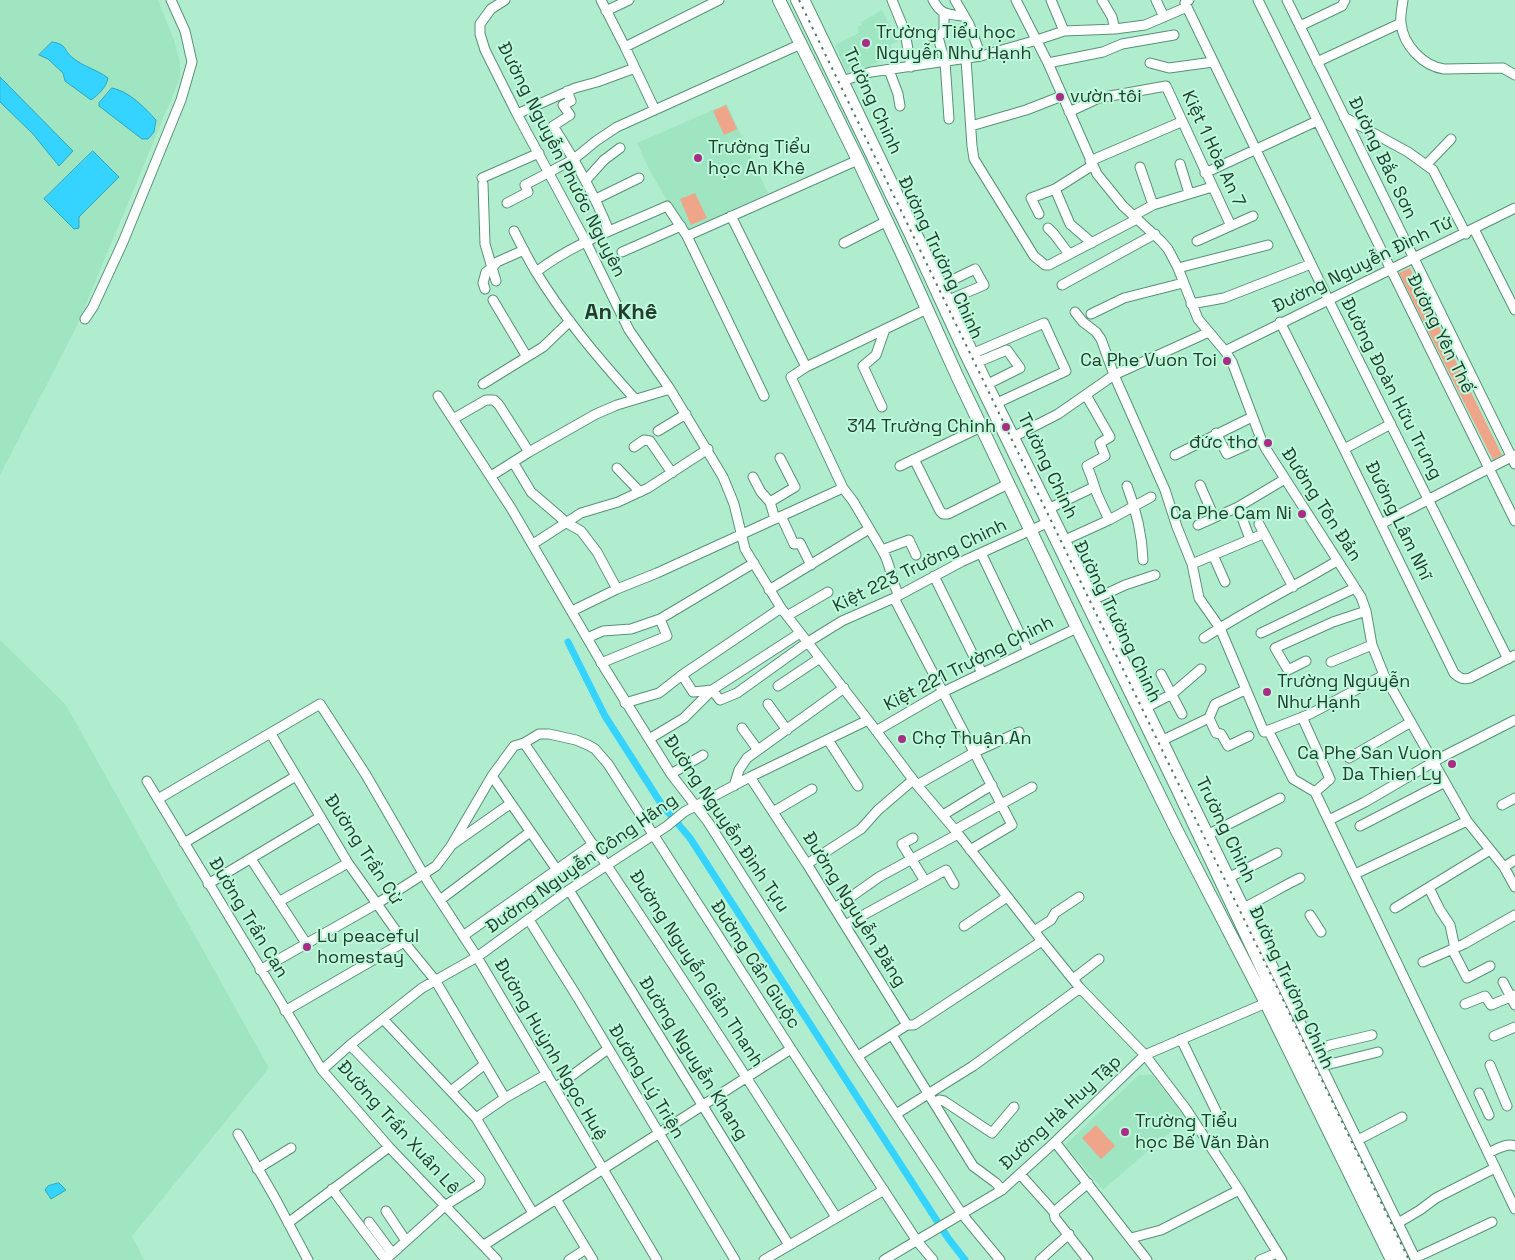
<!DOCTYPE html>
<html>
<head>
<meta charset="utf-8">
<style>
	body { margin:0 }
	canvas { display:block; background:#b0edce }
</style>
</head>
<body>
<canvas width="1515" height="1260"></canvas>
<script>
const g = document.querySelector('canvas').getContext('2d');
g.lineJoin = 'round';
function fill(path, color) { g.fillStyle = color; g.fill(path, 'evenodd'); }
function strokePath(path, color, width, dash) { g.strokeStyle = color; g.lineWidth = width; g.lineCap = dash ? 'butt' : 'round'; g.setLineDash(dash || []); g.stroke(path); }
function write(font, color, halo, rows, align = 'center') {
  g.font = font + ' "Space Grotesk",sans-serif'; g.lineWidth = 4; g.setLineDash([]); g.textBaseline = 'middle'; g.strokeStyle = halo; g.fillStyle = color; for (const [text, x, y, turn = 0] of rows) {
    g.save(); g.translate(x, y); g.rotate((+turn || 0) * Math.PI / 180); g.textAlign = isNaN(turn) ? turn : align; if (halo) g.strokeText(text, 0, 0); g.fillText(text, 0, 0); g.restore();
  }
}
fill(new Path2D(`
	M0,0H158L174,40L180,61V78L76,328L0,475Z
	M882,10L898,41L890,45L893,52L889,57L865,68L864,66L847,73L835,45L859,33L857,27L862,25L861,22Z
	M727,104L768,193L689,230L667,200L651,173L637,143Z
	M0,640L66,705L269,1068L132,1236L144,1260H0Z
	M1139,1075H1152L1186,1118L1103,1190L1065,1145Z`), '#9fe5c2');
fill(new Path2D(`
	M726,105L737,129L724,135L713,111Z
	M695,193L707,218L691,225L680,199Z
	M1410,268L1502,455L1493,460L1399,273Z
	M1096,1125L1115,1146L1101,1159L1082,1138Z`), '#eea589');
const water = new Path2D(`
	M52,42C68,44 63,51 73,58C84,67 96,69 108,78C106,88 99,94 91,100L65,81L63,73L48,59L39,55Z
	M0,77L73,151L59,166L33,134L0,102Z
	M112,88C129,91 145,108 156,120L154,132L148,139H142L99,106V103Z
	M93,151L119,177L79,217V228L74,229L44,199Z
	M59,1183L66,1190L51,1199L45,1190L48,1186Z`);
fill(water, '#35d3ff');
strokePath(water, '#30a6c1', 1);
strokePath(new Path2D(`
	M568,642L605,716L662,805L690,838L948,1238L965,1260`), '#35d3ff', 7);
const minor = new Path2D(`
	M505,0L491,9L480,24V34L485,50L517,114L586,242L629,330L670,389L723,477L734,504L745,549L781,608L868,720L917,785L955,830L1042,941L1080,988L1145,1055L1186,1109L1239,1190L1282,1260
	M601,0L625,47L655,110
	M805,0L949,300L988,384L1059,527L1416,1260
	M892,0L905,32L911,67
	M933,0C941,15 947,14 963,16
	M955,0L969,24L981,56
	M1016,0L1048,63L1097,174L1123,206L1161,241L1168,249L1178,268L1198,319L1225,351L1232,362L1261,439L1266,449L1361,597L1366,611L1372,645L1384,675L1467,821L1504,867L1515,887
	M1051,0L1064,31
	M1102,0L1112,17L1115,29
	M1156,0L1164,17
	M1189,0L1185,3L1328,299L1508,659
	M1258,0L1515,521
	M1287,0L1515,464
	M1403,0C1402,8 1400,16 1401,23C1403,45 1423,66 1444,69L1503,68L1515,75
	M606,11L629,0
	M944,14V31L938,37L945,62L949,119
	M1300,26L1342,6L1345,0
	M625,47L719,0
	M966,59L972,146L974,159L1034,256L1045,265H1049L1137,219
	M1317,62L1401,23
	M1048,63L1103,52L1122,44L1174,35
	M1150,63L1169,68L1213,62
	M889,70L898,94L900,106
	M845,80L871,72L981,56L1037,40L1064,31L1115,29L1145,25L1187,7
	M567,91L571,101L563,105L570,115L553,126C575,160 594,194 609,231
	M1069,112L1099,98L1166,86L1231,226
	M517,114L575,88L597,82L635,68
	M1344,117L1408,152L1433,170L1466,234
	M971,126L1026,110L1062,96
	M1090,161L1181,122
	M1180,164L1189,193
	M1427,164L1451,139
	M1140,167L1153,205
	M1205,173L1317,121
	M482,178L539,153
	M586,180L604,160L620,148
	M483,184L485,244L496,281
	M1055,189L1070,224L1092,243
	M596,199L639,178
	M507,203L528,192L525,185L574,159L596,141L617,127L801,44
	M1039,214L1031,198L1055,189L1093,165
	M731,216L806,367
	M1133,216L1153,205L1212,187
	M1048,228L1054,234L1069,254
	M1474,229L1515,310
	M514,231C521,245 528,259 536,272C564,318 599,359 635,399
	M687,236L858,160
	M1197,241L1253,216
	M844,243L887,221
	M622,252L681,226
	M1178,268L1268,245
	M536,272C575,242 623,226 667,206L687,236L764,396
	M942,285L975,269L984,285L949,300
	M1062,285L1155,234
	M485,289L483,283L486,272L492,268L497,262L524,250
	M493,300L527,357
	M1191,304L1224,298L1311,264
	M1075,312L1083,322L1096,332L1101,339L1114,375L1165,490L1177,527L1192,564L1199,598L1220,628L1264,732L1310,714L1384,675
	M1091,314L1124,298L1183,283
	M85,319L93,307L123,242L181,100L192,62L185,31L171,0
	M1280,322L1344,449L1454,673C1459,678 1463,680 1470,678L1515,655
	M1225,351L1515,208
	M974,353L1044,323L1066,371L997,403
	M978,362L1007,350L1020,368L988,384
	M483,384L543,347L570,321
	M1086,395L1110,437L1100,443L1105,456L1087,466L1091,476L1097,494L1109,520
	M438,396L511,508L604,667L671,774L708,822L852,1048L962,1214L1000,1260
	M882,407L863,366L876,355L885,329
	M453,419L486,400H494L499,405L529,452L491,476
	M658,431L686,414
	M1216,433L1227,454L1261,439
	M1015,436L1058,414L1114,375L1209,332
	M634,447L644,440L650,441L672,473
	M1344,449L1391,424
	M529,452L596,414L617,405L670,389
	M1175,455L1252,417
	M914,459L940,511L943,514H948L1008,484
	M513,462L531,492L567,523L581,531L597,552L617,589
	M900,466L981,427
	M617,468L640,492
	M753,477L761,492L770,502L775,519
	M1200,485L1214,517
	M1127,486C1137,512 1142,533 1143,560
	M770,502L795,487L780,458
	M1238,507L1250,539
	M1050,508L1094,487
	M781,516L794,544L800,543L811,565
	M1259,524L1293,587
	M1381,524L1515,455
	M1198,525L1238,507L1285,479
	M1065,540L1109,520L1151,497
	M533,544L581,513L618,502L648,488L708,449
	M882,550C892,566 890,580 899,595
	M981,553L1028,651
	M916,555L909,540L882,550L853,501L843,488L791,377L806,367L927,309
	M1213,555L1225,582
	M1192,564L1263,534
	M934,576L982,673
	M769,590L869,529
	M894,598L1012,825L970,850
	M1095,599L1125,585L1155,575
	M572,611L617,589L657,573L843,488
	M787,616L828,592
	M1261,633L1355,588
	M587,638L603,631L631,629L660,619L754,563
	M1204,638C1247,610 1293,587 1337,561
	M1306,661L1288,670L1275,648L1333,622L1366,611
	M1331,662L1372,645
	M601,663L667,636L660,619
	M1161,674L1182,714
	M682,675L693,692L712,690L720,700L737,693L808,642L842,621L894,598L961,562L1049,522
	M778,686L820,658
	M625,703L659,693L682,675L781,608
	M768,704L787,730
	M1147,707L1172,694L1201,669
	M1302,717L1330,779L1315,792L1515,1209
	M1209,718L1216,733L1221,734L1228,746L1249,736
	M742,728L758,750
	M1268,730L1293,779L1315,792
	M876,731L943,692L1077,628
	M271,734L348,863L404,942L435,980L505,1098
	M649,739L684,718L712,690L800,633
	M828,740L858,786
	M1163,740L1209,718L1215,704L1245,690
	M524,743C631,899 734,1057 836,1217
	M1349,758L1411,722
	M671,774L703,755
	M492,776L557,870
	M750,777L807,864L907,1025
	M147,781L322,1070L389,1147L497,1260
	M917,785L975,752L1019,732
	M734,786L739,770L747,758L844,688
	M158,799L320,704L366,775L428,882L477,957L657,1260
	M1502,805L1515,798
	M773,812L812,789
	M943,815L992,785
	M1329,820L1365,802L1442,757L1515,720
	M1360,826L1445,782
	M955,830L1032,787
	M1209,834L1280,798
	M913,838L902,844L925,881
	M184,843L296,776
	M453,844L510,804
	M251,859L306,943
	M807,864L861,829L878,810L913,780
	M1504,867L1515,860
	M1355,874L1467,821
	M1230,877L1277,853
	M208,884L320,817
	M1429,888L1440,910L1450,925L1455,948
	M569,890L789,1245
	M440,900L530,832
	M280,901L348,863
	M1245,907C1264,898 1281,887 1300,878
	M835,908L879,877L958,834
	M1395,908L1490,850
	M1310,915L1321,932
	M529,920L578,998L735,1260
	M845,925L946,870L954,884
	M964,926L1007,897
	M1034,931L1051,920L1055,913L1079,897
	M463,936L593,844
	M1452,949L1467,978L1490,966
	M1423,962L1464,944L1515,915
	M260,970L378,903L436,866L451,846L492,776L514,746L524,743L539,734H549L576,740L588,745L595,749L608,764L791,1049L917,1241L933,1260
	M1073,979L1099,959
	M1503,982L1515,1005
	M1465,1004L1485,996L1491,1005L1515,995
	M285,1011L404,942
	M383,1019L476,1118L533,1213
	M892,1035L973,1166L996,1183L1002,1190
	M1494,1036L1515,1027
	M1181,1039L1217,1113
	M350,1045L480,1179V1182L478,1185L446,1205L385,1260
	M1315,1051L1330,1045L1372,1035
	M858,1056L907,1025H914L1042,941
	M1490,1065L1507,1106
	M1322,1066L1378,1052
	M322,1070L350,1045L422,988L477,957L569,890L667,826L684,812L750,777L868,720
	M555,1088L608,1049
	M451,1091L485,1064
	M1479,1093L1489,1115
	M934,1103L939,1100L944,1101L992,1133L1014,1107
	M896,1114L973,1066L1080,988
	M476,1118L505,1098L547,1074
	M238,1134L275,1198L308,1260
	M1358,1140L1402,1117
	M1055,1142L1147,1260
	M1488,1153C1496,1150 1507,1142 1515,1146
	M257,1169L291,1148
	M1020,1174L1054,1212L1055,1218L1088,1260
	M332,1189L385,1259
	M556,1199L593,1260
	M386,1211L406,1241
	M1054,1212L1088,1183
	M369,1222L392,1253
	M288,1223L389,1147
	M1398,1223L1420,1210L1436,1198L1495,1168
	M1131,1238L1161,1230L1239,1190
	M484,1245L791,1049
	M1415,1258L1492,1222
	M569,1260L586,1249
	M764,1260L884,1190
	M884,1260L1002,1190L1055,1142L1145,1055L1266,1003
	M1040,1260L1069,1234
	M1260,1260L1277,1253`);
const highway = new Path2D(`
	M779,0L858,160L904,258L958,378L1077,628L1177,831L1266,1003L1392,1260
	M797,0L910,233L965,352L1176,786L1276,998L1403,1260`);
strokePath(minor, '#579276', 11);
strokePath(highway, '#579276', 14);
strokePath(minor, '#fff', 9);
strokePath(highway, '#fff', 12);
strokePath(new Path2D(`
	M799,0L1409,1260`), '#567b69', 2, [2.5, 5]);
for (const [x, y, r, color] of [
	[866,43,5,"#a72e84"],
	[1060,97,5,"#a72e84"],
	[698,158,5,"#a72e84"],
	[1227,361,5,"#a72e84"],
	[1006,427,5,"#a72e84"],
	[1268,443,5,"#a72e84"],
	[1302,514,5,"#a72e84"],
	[1267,692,5,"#a72e84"],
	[902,739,5,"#a72e84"],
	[1452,764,5,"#a72e84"],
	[307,947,5,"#a72e84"],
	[1125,1132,5,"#a72e84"]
]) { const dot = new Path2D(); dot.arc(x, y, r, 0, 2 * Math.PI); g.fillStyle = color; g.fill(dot); strokePath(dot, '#bdfbdb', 2); }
write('18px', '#243d31', '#bdfbdb', [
	["Trường Tiểu học",876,33],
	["Nguyễn Như Hạnh",876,54],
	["vườn tôi",1070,97],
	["Trường Tiểu",708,148],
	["học An Khê",708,169],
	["Ca Phe Vuon Toi",1217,361,"right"],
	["314 Trường Chinh",996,427,"right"],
	["đức thơ",1258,443,"right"],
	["Ca Phe Cam Ni",1292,514,"right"],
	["Trường Nguyễn",1277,682],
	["Như Hạnh",1277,703],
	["Chợ Thuận An",912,739],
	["Ca Phe San Vuon",1442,754,"right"],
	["Da Thien Ly",1442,775,"right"],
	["Lu peaceful",317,937],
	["homestay",317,958],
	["Trường Tiểu",1135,1122],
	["học Bế Văn Đàn",1135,1143]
], 'left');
write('18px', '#243d31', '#bdfbdb', [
	["Trường Chinh",872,101,65],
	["Kiệt 1 Hòa An 7",1213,149,65],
	["Đường Bắc Sơn",1382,158,64],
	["Đường Nguyễn Phước Nguyên",561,160,63],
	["Đường Trường Chinh",940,258,65],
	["Đường Nguyễn Đình Tứ",1363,265,-26],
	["Đường Yên Thế",1440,334,64],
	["Đường Đoàn Hữu Trưng",1391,389,63],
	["Trường Chinh",1047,466,64],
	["Đường Tôn Đản",1321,505,57],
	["Đường Lâm Nhĩ",1398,521,64],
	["Kiệt 223 Trường Chinh",920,566,-26],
	["Đường Trường Chinh",1117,622,64],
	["Kiệt 221 Trường Chinh",969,664,-27],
	["Đường Nguyễn Đình Tựu",726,824,56],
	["Trường Chinh",1225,830,64],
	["Đường Trần Cừ",363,850,57],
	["Đường Nguyễn Công Hãng",582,864,-35],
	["Đường Nguyễn Đăng",854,910,58],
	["Đường Trần Can",248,918,59],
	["Đường Cần Giuộc",755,965,57],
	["Đường Nguyễn Giản Thanh",696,969,57],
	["Đường Trường Chinh",1291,988,65],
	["Đường Huỳnh Ngọc Huệ",550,1050,60],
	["Đường Nguyễn Khang",693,1059,58],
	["Đường Lý Triện",646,1082,59],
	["Đường Hà Huy Tập",1061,1113,-43],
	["Đường Trần Xuân Lê",398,1128,48]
]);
write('bold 22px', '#243d31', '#bdfbdb', [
	["An Khê",621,313]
]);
</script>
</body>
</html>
